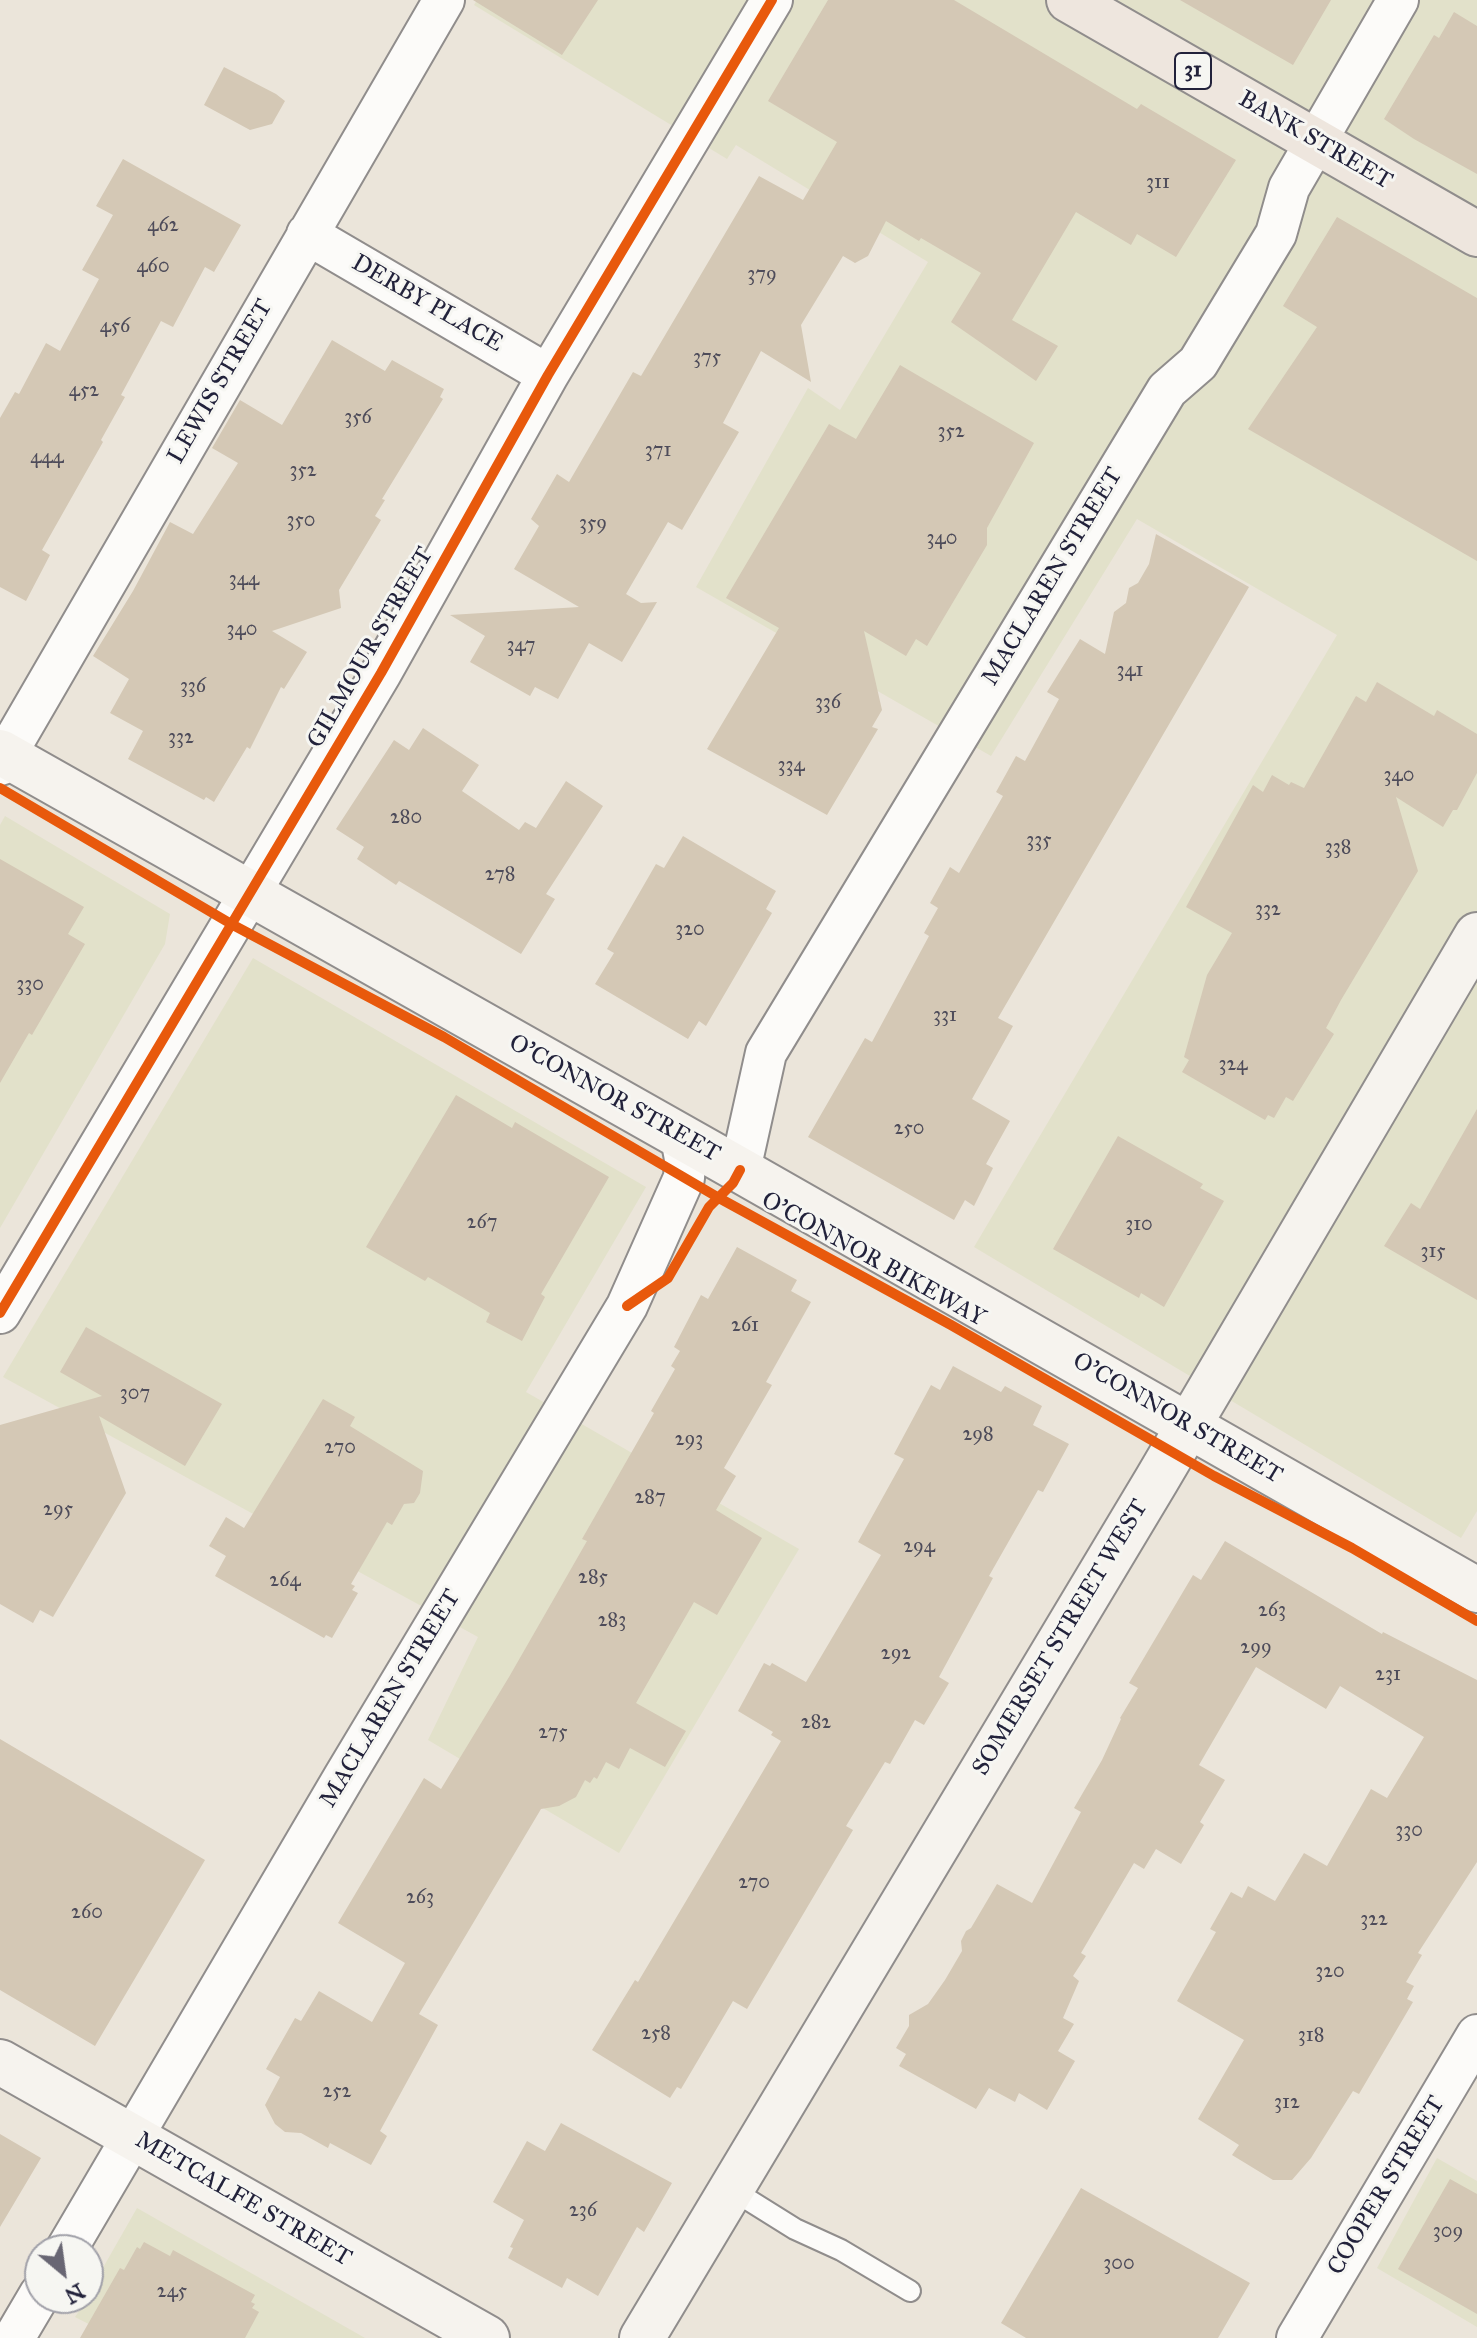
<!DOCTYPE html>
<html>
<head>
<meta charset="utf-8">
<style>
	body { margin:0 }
	#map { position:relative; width:1477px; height:2338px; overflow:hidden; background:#ebe5da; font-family:"IM FELL Great Primer",serif }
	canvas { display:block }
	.north { position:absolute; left:24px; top:2234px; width:80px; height:80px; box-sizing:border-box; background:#f6f6f2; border:2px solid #a1a1a9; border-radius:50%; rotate:151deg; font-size:22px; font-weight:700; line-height:32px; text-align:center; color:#22223b }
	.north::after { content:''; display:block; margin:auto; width:28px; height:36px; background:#686673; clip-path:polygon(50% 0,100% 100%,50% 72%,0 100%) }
</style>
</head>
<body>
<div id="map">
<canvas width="1477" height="2338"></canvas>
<div class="north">N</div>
</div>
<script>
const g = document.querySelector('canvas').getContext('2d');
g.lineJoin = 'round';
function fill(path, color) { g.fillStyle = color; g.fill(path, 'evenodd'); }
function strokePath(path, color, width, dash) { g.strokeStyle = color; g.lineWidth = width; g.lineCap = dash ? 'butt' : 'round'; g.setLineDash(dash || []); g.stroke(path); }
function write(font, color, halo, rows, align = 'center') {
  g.font = font + ' "IM FELL Great Primer",serif'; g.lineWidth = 6; g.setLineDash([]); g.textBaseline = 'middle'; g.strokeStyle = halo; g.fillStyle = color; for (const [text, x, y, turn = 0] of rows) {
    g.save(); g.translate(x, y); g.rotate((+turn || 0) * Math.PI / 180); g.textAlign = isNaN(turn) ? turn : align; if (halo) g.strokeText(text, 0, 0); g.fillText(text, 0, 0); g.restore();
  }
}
fill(new Path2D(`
	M477,0H1477V1511L1461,1538L974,1247L1337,635L1137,519L991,756L696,587L808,388L840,410L928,262L736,145L727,159L474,5Z
	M5,816L170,914L165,944L0,1228V825Z
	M253,958L646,1187L526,1392L799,1549L619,1853L428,1740L478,1637L3,1377Z
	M1437,2158L1477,2181V2327L1377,2268Z
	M137,2208L365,2338H116L75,2317L88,2298V2294Z`), '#e2e1ca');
fill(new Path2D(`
	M473,0H598L562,55Z
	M828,0H954L1137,109L1141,104L1236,160L1176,257L1137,234L1131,245L1076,212L1012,320L1058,346L1036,381L951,322L981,273L921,238L919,241L886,221L868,256L855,263L843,256L801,325L811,382L761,351L723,423L739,432L682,530L668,522L626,594L641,603L657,602L622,662L589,643L558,699L535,687L530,696L470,662L485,636L450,615L579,607L514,569L539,526L531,519L557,474L569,482L633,372L641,376L759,176L803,200L837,142L768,101Z
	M1180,0H1331L1293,65Z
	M1454,12L1477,26V174L1414,139L1384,119L1434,35L1439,38Z
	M224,67L276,94L285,101L272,124L250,130L204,105Z
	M123,159L241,225L214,272L205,267L173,327L161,321L121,395L125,397L101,440L103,442L42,550L50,555L26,601L0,587V418L15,392L19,394L46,343L60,351L99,279L82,270L113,215L96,206Z
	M1337,217L1477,298V561L1248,429L1317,327L1283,306Z
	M332,340L385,371L392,360L444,389L440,397L443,399L382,499L385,500L375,516L381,520L339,590L341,608L272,631L307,652L284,689L281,687L250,749L247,747L214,802L206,797L204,800L128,759L143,731L110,713L129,679L93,656L133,591L170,522L193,534L238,463L212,448L240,400L282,425Z
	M900,365L1034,443L987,528V545L927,646L916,639L906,656L864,631L882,710L872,727L878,729L827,815L707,749L779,628L726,598L829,424L856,439Z
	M1156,534L1249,587L998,1018L1013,1026L972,1099L1010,1121L986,1164L993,1168L974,1206L965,1200L954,1220L808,1137L865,1038L872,1042L929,936L924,933L938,908L930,903L950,867L959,873L1003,796L996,792L1016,756L1025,761L1059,699L1047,692L1080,639L1105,654L1114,612L1126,603L1129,588L1138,583L1149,564Z
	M1377,682L1434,716L1437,710L1477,734V773L1457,810H1453L1443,827L1396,797L1418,871L1341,1000L1326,1028L1334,1034L1293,1101L1286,1097L1274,1118L1268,1115L1265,1120L1182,1072L1189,1060L1184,1057L1207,975L1232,933L1186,907L1253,785L1263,792L1272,775L1289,785L1291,782L1304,788L1356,696L1366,702Z
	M423,728L479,765L462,791L519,830L525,822L536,828L566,781L603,806L546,894L555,899L521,954L399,881L396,885L357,859L364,847L336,829L394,740L409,750Z
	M683,836L776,891L766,909L772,913L706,1026L699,1021L688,1039L595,984L614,953L607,949L656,864L664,868Z
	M0,859L84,907L68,934L85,944L32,1035L29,1033L0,1083Z
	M456,1095L512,1128L515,1122L609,1177L541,1294L545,1297L522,1341L486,1322L490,1313L428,1277L425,1281L366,1247Z
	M1477,1109V1300L1384,1246L1411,1203L1420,1209Z
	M1118,1136L1203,1184L1200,1188L1224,1201L1164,1307L1141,1293L1139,1298L1053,1249Z
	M737,1247L797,1280L791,1291L811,1302L766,1382L772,1385L724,1468L736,1476L716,1510L762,1538L717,1615L694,1602L636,1703L686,1731L665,1767L630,1748L619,1769L606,1762L597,1779L594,1777L590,1783L585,1780L576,1797L559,1806L541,1809L419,2014L438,2025L380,2131L387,2136L371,2165L330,2143L328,2148L301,2133L285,2132L275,2124L265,2105L280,2077L266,2069L295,2018L301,2021L319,1991L372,2022L405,1963L338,1923L424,1778L441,1789L509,1677L587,1541L582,1539L654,1413L651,1411L675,1369L671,1366L680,1351L674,1347L701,1295L708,1299Z
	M86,1327L222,1404L185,1466L99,1416L126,1493L53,1617L40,1610L33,1623L0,1604V1425L102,1396L60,1372Z
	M953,1366L1001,1392L1005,1386L1042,1406L1033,1425L1069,1444L1043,1492L1038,1490L989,1576L993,1578L939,1677L949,1683L924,1725L915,1720L890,1764L885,1762L846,1826L853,1830L747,2009L733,2001L681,2089L677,2087L670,2098L592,2050L635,1980L638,1982L781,1741L771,1735L773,1732L738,1711L764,1663L770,1666L772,1663L806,1682L881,1555L858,1542L904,1459L894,1454L931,1385L940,1390Z
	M323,1399L355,1417L350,1426L423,1471L420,1493L414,1503L404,1504L392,1525L387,1522L351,1584L355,1586L352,1590L358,1593L332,1638L326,1635L324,1638L215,1576L226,1556L209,1546L226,1517L244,1528Z
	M1225,1541L1382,1634L1383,1632L1477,1680V1862L1418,1953L1422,1955L1406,1982L1414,1986L1407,1999L1413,2002L1359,2094L1353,2091L1311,2158L1292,2180H1273L1232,2155L1239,2145L1198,2119L1244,2040L1177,2001L1216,1932L1210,1929L1231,1892L1242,1898L1248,1886L1275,1901L1304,1853L1327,1866L1371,1789L1387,1798L1424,1737L1340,1686L1326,1709L1256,1667L1199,1765L1225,1780L1200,1822L1204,1825L1181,1864L1156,1849L1144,1869L1134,1863L1081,1953L1086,1956L1073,1976L1079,1981L1063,2018L1074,2024L1058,2051L1075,2061L1047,2110L1019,2093L1015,2102L989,2088L976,2109L899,2066L906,2054L896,2048L909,2026V2015L928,2004L945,1980L962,1951L961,1941L966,1931L971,1928L997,1884L1032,1903L1081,1812L1074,1808L1102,1760L1121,1719L1120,1718L1138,1688L1129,1683L1193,1575L1201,1580Z
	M0,1739L205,1860L95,2046L0,1990Z
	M561,2123L672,2183L644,2232L637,2227L598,2296L567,2278L562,2288L508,2258L513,2248L510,2247L524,2220L493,2202L527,2141L545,2151Z
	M0,2134L41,2158L0,2227Z
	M1450,2179L1477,2194V2314L1398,2269Z
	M1081,2188L1250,2283L1218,2338H1026L1001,2323Z
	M144,2242L170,2256L173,2250L255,2295L251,2302L255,2304L252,2308L259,2312L245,2338H80L120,2268L124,2270L137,2247L140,2249Z`), '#d4c8b5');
const service = new Path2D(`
	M731,2189L795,2229L841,2250L910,2291`);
const minor = new Path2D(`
	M307,234L548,375
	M0,765L444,0
	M740,1170L766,1053L1167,390L1198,363L1276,234L1289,188L1398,0
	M0,1313L381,673L548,375L772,0
	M66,2250L344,1777L627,1306L684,1178L685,1159L681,1137
	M14,2338L40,2294
	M1297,2338L1477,2035`);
const secondary = new Path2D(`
	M0,752L740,1170L1477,1590
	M0,2062L487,2338
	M642,2338L1156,1481L1477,935`);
const primary = new Path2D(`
	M1069,0L1477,234`);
strokePath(service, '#908d8c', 24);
strokePath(minor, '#908d8c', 44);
strokePath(secondary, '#908d8c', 48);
strokePath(primary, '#908d8c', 48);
strokePath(service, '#fcfbf9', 20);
strokePath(minor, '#fcfbf9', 40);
strokePath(secondary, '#f6f3ee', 44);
strokePath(primary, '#eee6de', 44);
strokePath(new Path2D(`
	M0,788L233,925L444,1037L719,1198L951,1325L1214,1476L1352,1548L1477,1621
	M627,1306L668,1278L709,1207L733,1183L740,1170
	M0,1313L381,673L548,375L772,0`), '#e8590c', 10);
write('20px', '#4e4c5a', null, [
	["311",1158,183],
	["462",163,226],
	["460",153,267],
	["379",762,275],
	["456",115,327],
	["375",707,358],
	["452",84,391],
	["356",358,418],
	["352",951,432],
	["371",658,451],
	["444",47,458],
	["352",303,471],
	["350",301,521],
	["359",593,524],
	["340",942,539],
	["344",244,580],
	["340",242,630],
	["347",521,646],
	["341",1130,671],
	["336",193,687],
	["336",828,703],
	["332",181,738],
	["334",791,766],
	["340",1399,776],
	["280",406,818],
	["335",1039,841],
	["338",1338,848],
	["278",500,875],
	["332",1268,910],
	["320",690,930],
	["330",30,985],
	["331",945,1016],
	["324",1233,1065],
	["250",909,1129],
	["267",482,1223],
	["310",1139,1225],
	["315",1433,1252],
	["261",745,1326],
	["307",135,1394],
	["298",978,1435],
	["293",689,1440],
	["270",340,1448],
	["287",650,1498],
	["295",58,1510],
	["294",919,1547],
	["285",593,1578],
	["264",285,1581],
	["263",1272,1611],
	["283",612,1621],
	["299",1256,1648],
	["292",896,1654],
	["231",1388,1675],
	["282",816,1723],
	["275",553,1733],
	["330",1409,1831],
	["270",754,1883],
	["263",420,1898],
	["260",87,1913],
	["322",1374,1920],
	["320",1330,1972],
	["258",656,2034],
	["318",1311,2036],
	["252",337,2092],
	["312",1287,2103],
	["236",583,2211],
	["309",1448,2232],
	["300",1119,2264],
	["245",172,2292]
]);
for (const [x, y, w] of [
	[1193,71,36]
]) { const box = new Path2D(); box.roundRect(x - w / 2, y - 18, w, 36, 6); g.fillStyle = '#f6f6f2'; g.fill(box); strokePath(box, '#22223b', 2); }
write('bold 22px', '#22223b', null, [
	["31",1193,71]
]);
write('24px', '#22223b', '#f6f6f2', [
	["BANK STREET",1315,141,30],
	["DERBY PLACE",427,304,30],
	["LEWIS STREET",221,382,-60],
	["MACLAREN STREET",1053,577,-59],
	["GILMOUR STREET",371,648,-60],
	["O'CONNOR STREET",614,1099,29],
	["O'CONNOR BIKEWAY",873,1260,29],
	["O'CONNOR STREET",1177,1419,30],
	["SOMERSET STREET WEST",1061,1638,-59],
	["MACLAREN STREET",391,1699,-59],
	["COOPER STREET",1387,2186,-59],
	["METCALFE STREET",243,2200,30]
]);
</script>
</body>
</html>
